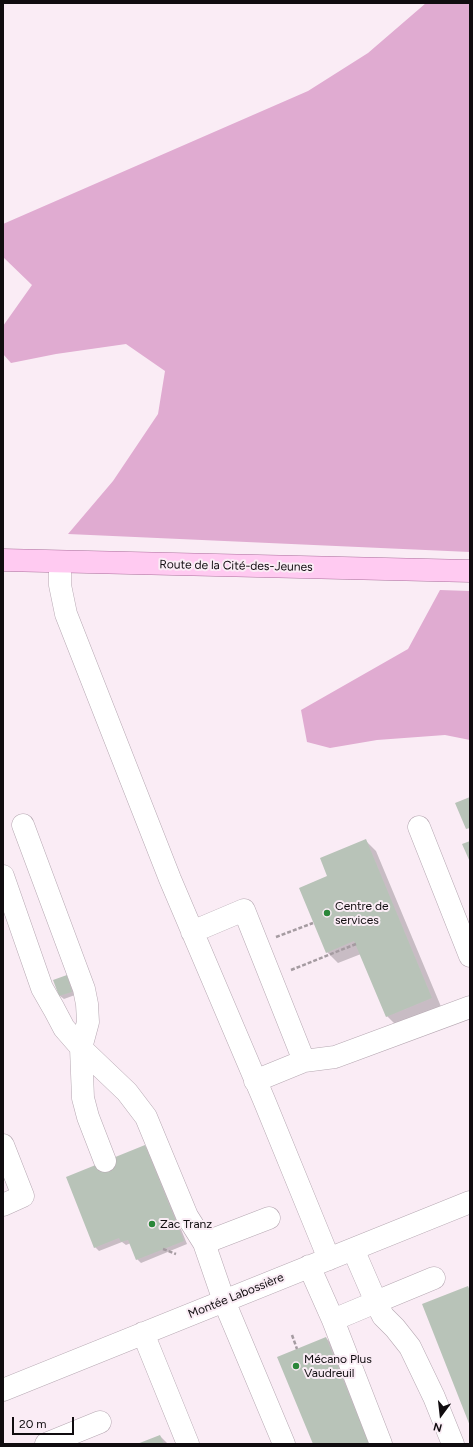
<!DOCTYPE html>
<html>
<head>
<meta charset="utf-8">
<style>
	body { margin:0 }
	#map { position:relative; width:473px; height:1447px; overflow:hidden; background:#faecf5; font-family:Figtree,sans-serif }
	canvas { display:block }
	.frame { position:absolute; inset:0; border:4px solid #100c0f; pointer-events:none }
	.north { position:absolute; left:421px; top:1395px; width:40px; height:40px; -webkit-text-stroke:3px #faecf5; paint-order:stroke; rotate:195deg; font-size:11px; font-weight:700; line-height:16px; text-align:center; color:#100c0f }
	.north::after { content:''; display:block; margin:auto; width:14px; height:18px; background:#100c0f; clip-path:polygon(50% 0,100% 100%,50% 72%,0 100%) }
	.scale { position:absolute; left:12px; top:1417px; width:62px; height:18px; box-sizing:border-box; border:2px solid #100c0f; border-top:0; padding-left:5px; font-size:12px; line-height:14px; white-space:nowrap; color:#100c0f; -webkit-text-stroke:3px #faecf5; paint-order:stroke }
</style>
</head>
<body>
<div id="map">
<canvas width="473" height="1447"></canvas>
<div class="frame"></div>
<div class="north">N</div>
<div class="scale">20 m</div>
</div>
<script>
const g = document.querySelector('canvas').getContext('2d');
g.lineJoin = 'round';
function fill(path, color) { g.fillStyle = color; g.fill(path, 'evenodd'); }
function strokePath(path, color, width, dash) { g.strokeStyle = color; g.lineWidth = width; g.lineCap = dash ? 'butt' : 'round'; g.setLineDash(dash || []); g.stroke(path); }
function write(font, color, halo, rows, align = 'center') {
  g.font = font + ' Figtree,sans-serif'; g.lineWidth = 4; g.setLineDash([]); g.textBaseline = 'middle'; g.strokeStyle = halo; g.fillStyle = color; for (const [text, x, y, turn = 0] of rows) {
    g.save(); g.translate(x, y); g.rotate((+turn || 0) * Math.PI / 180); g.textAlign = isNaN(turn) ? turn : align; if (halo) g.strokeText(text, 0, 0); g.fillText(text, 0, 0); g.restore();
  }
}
fill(new Path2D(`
	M426,3H470V552L68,534L113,481L158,414L165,371L126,344L56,354L11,363L3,354V326L32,285L3,257V224L308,91L368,53Z
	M440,590L470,591V740L445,735L377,740L330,748L307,742L301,710L408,649Z`), '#e0abd1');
fill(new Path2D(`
	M365,840L376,851L442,1009L398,1027L387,1016L361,954L338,963L327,952L329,877Z
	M66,976L70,980L75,995L64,999L60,996L55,980Z
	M145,1146L149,1150L187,1244L141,1263L137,1259L131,1243L126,1245L122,1242L99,1251L95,1247Z
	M326,1338L337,1349L375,1444H314Z
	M160,1436L168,1444H139Z`), '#0003');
fill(new Path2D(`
	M470,797V828L466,829L455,803Z
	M366,839L432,998L386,1017L354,941L326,953L299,888L327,876L320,858Z
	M470,841V862L462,844Z
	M67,975L72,992L59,996L53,980Z
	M145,1145L184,1241L136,1260L128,1240L121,1242L119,1238L94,1248L66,1177Z
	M468,1286L470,1291V1426L422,1304Z
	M326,1337L369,1444H313L277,1357Z
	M160,1435L164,1444H137Z`), '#b8c3b8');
const minor = new Path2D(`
	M60,562V585L66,614L170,879L264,1100L329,1259
	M23,825L84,989L87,1004L88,1022L81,1048L83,1098L88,1117L105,1161
	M419,827L470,956
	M3,876L42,988L54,1009L64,1028L84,1051L127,1092L146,1117L187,1216L204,1243
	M192,932L244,910L304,1061L255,1081
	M304,1061L335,1057L470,1007
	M3,1145L23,1196L3,1205
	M269,1218L204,1243L224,1301L284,1444
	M353,1249L376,1302L434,1278
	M309,1266L333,1320L376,1302L383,1316L395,1328L410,1347L434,1397L453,1444
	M333,1320L381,1444
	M143,1333L188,1444
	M3,1390L470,1202
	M46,1444L100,1422`);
const major = new Path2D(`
	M3,560L470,571`);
strokePath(minor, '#b6a8b2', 23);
strokePath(major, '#ab709c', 23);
strokePath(new Path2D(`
	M276,937L313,923
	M291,970L356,944
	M163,1249L176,1254
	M292,1335L297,1349`), '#a59ba1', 2.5, [4, 2]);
strokePath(minor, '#fff', 22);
strokePath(major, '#ffcaf1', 22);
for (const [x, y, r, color] of [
	[327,913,4,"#2a8739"],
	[152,1224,4,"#2a8739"],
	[296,1366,4,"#2a8739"]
]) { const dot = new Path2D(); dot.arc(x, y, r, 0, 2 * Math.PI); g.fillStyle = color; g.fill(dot); strokePath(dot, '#faecf5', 1.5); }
write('12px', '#100c0f', '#faecf5', [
	["Route de la Cité-des-Jeunes",236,566,1],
	["Montée Labossière",236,1296,-22]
]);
write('12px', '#100c0f', '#faecf5', [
	["Centre de",335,906],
	["services",335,920],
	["Zac Tranz",160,1224],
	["Mécano Plus",304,1359],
	["Vaudreuil",304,1373]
], 'left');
</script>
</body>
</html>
